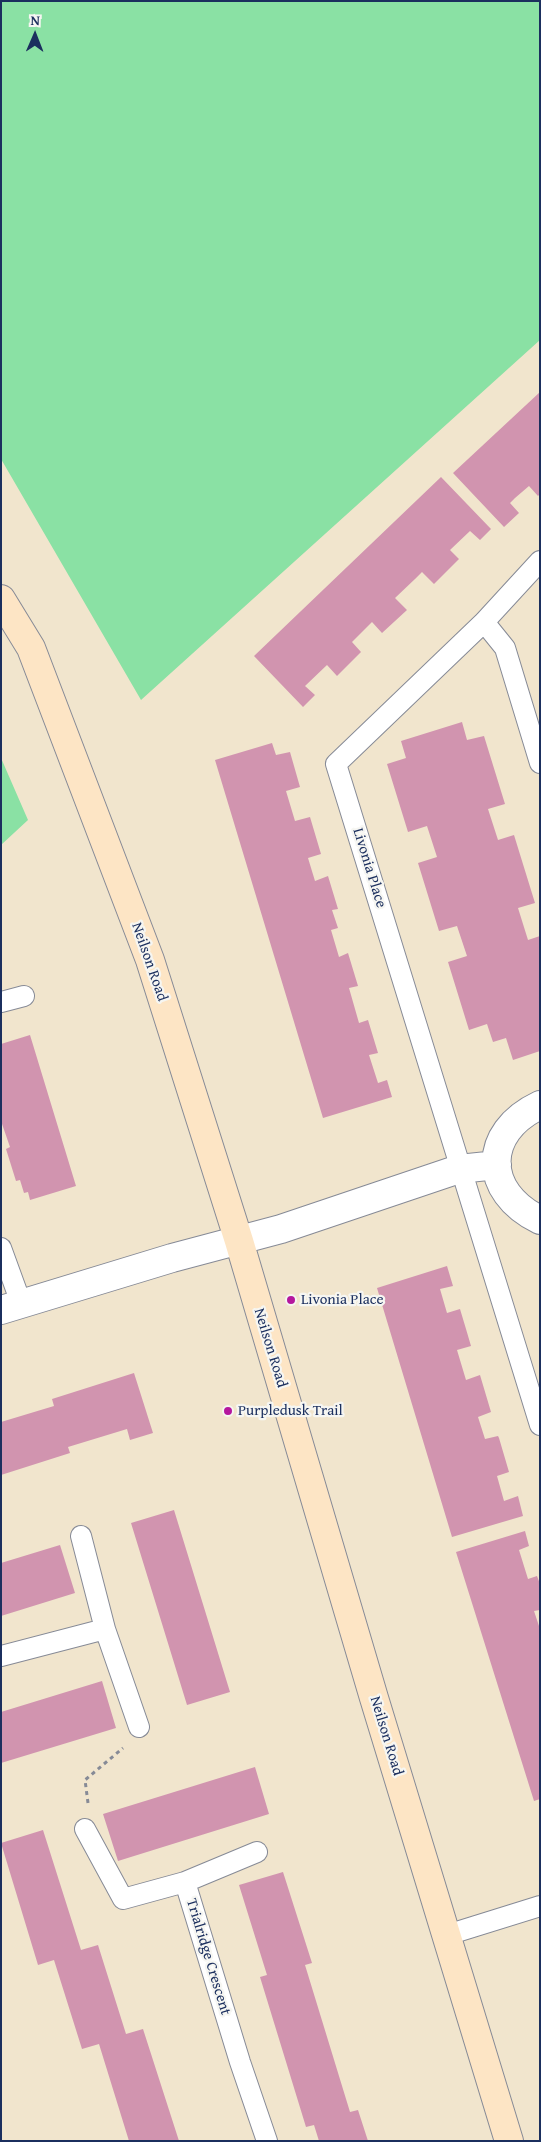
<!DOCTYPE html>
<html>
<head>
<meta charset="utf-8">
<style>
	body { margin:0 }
	#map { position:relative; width:541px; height:2142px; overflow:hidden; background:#f1e5cd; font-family:"Gentium Book Plus",serif }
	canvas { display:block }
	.frame { position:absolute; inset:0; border:2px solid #1b2f5e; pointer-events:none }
	.north { position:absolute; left:10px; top:10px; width:50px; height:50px; -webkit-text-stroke:4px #f6f6f2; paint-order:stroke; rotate:1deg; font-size:14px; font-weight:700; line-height:20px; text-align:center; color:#1b2f5e }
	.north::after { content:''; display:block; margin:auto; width:18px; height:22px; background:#1b2f5e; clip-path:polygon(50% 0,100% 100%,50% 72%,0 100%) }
</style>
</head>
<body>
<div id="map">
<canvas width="541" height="2142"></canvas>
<div class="frame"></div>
<div class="north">N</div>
</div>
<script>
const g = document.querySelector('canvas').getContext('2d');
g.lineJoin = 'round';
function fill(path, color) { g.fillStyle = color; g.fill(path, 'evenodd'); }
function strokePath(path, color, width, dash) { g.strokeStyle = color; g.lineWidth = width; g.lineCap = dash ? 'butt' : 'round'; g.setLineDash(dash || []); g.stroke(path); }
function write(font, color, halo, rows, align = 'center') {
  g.font = font + ' "Gentium Book Plus",serif'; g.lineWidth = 4.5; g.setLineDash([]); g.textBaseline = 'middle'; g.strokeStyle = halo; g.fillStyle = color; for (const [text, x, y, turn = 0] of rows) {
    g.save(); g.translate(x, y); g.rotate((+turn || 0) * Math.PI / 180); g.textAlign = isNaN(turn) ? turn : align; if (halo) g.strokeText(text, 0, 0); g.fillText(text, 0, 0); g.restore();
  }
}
fill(new Path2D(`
	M1,1H540V340L141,700L1,459Z
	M1,758L28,820L1,845Z`), '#8ae1a4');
fill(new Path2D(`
	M540,392V494L538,496L529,486L515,498L510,503L519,513L504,527L453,473Z
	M441,477L491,529L480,540L470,531L450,550L459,559L434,584L422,572L415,579L395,598L407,610L382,633L372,622L352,642L361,652L337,676L327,665L305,686L315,695L303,707L254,656Z
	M462,722L467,740L484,736L505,804L488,809L498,840L514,835L535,903L518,908L528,940L540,936V1051L513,1060L506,1038L493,1042L487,1024L469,1030L448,962L467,956L457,926L439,931L418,863L437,857L427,826L408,832L387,764L406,758L401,741Z
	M272,743L276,755L290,752L300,787L286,791L295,821L310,817L321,854L308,858L315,881L328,876L338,909L332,910L338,928L331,930L339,957L348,953L358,986L349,988L359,1023L368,1020L378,1053L369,1055L378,1083L387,1080L392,1097L323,1118L215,760Z
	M30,1035L76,1186L30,1200L28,1192L24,1193L20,1180L16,1181L6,1149L10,1147L1,1121V1044Z
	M447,1266L453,1286L440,1289L447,1313L460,1309L466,1329L471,1346L457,1350L466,1380L480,1375L491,1412L478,1417L485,1439L498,1436L499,1438L509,1472L497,1476L504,1501L518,1496L523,1516L452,1537L377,1288Z
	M134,1373L153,1433L130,1440L127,1429L68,1447L70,1453L1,1475V1422L54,1406L52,1399Z
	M174,1510L230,1692L187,1705L131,1523Z
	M525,1531L529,1546L519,1550L528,1579L537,1576L540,1584V1610L534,1611L540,1629V1799L534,1801L456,1552Z
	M60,1545L75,1593L1,1616V1563Z
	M102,1681L116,1728L1,1763V1712Z
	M255,1767L269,1814L118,1861L103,1814Z
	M43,1830L81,1950L98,1945L126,2034L143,2029L179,2141H129L99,2044L82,2049L54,1960L38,1965L1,1843Z
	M283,1872L312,1963L305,1965L350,2112L358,2110L368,2141H319L314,2125L306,2127L260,1977L267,1975L239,1885Z`), '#d194af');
const lane = new Path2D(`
	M540,561L484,622L336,764L540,1425
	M484,622L505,648L540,763
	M1,1002L24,996
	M1,1248L21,1303
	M81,1536L105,1629L139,1727
	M1,1656L105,1629
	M85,1829L123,1899L185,1882L240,2062L267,2141
	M185,1882L257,1852
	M447,1935L540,1906`);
const street = new Path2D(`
	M540,1105C482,1132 482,1192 540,1220
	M1,1310L172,1258L281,1229L459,1169L497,1165`);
const secondary = new Path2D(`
	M1,599L31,648L150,960L239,1241L374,1698L509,2141`);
strokePath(lane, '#868a96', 22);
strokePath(street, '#868a96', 30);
strokePath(secondary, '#868a96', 30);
strokePath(new Path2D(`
	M88,1803L85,1780L123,1748`), '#868a96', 3, [4, 4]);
strokePath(lane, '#fff', 20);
strokePath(street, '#fff', 28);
strokePath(secondary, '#fde5c5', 28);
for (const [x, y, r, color] of [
	[291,1300,5,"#b5179e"],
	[228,1411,5,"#b5179e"]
]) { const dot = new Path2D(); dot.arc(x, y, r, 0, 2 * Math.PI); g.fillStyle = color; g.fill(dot); strokePath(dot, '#f6f6f2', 2); }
write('15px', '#1b2f5e', '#f6f6f2', [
	["Livonia Place",369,868,73],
	["Neilson Road",149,962,71],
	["Neilson Road",270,1348,73],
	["Neilson Road",386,1736,73],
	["Trialridge Crescent",208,1957,73]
]);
write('15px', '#1b2f5e', '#f6f6f2', [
	["Livonia Place",301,1300],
	["Purpledusk Trail",238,1411]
], 'left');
</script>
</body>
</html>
